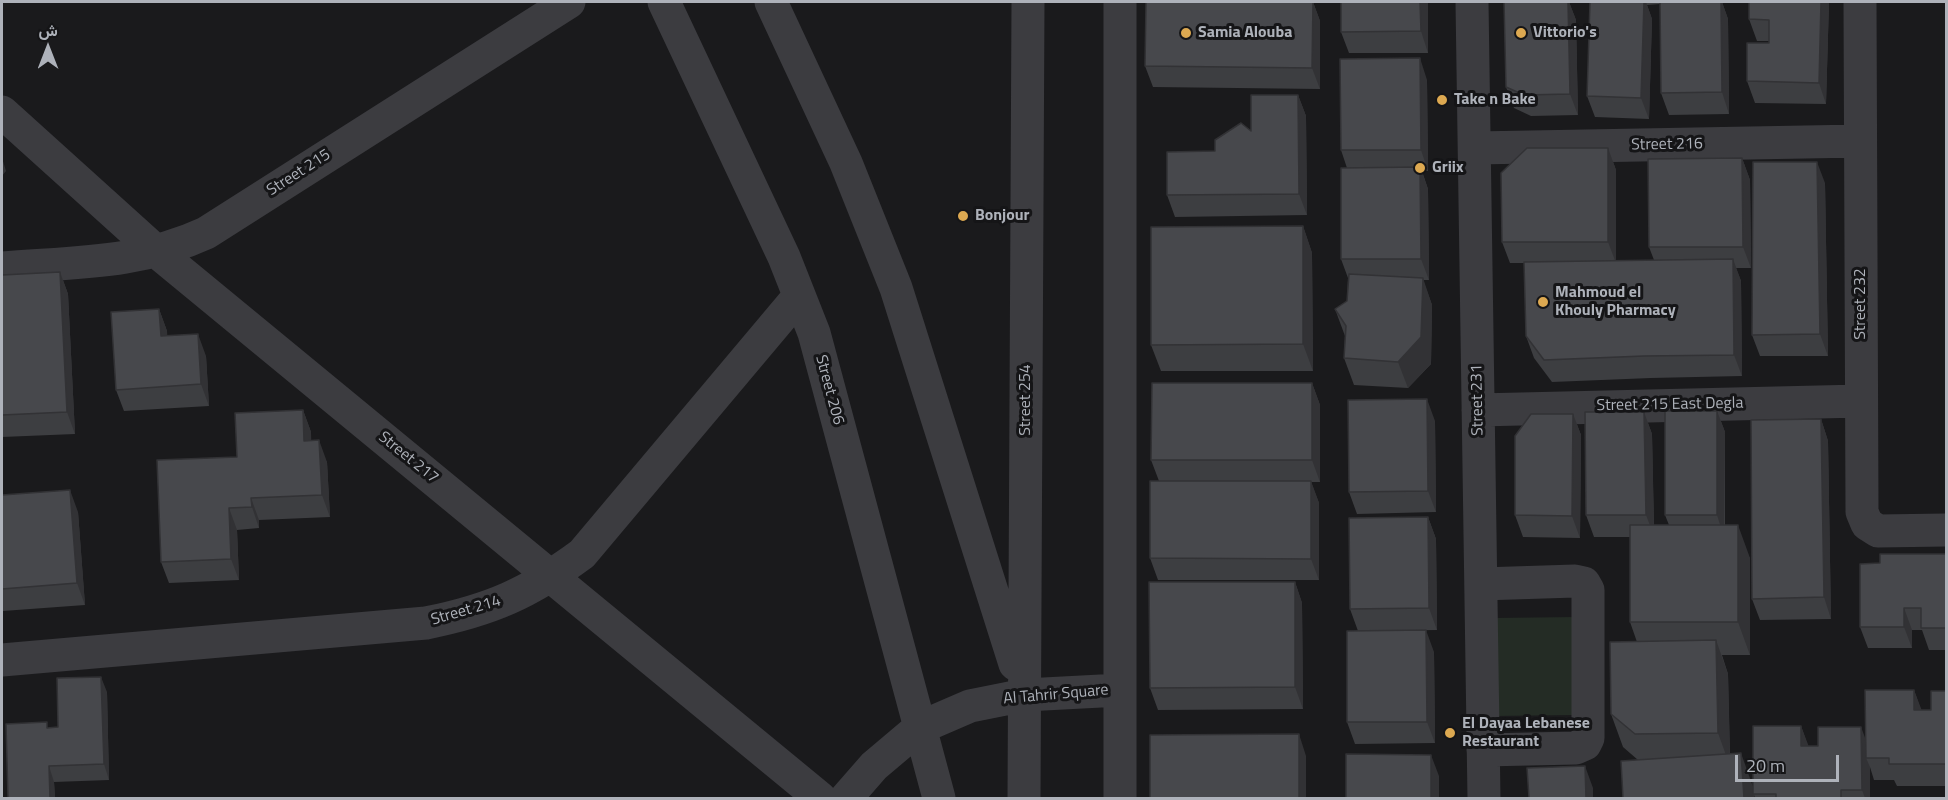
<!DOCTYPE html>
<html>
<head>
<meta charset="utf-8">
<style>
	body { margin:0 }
	#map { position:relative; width:1948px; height:800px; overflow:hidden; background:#1a1a1c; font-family:"Titillium Web",Vazirmatn,sans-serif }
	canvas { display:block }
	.frame { position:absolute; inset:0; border:3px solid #aeb2ba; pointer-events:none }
	.north { position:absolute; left:18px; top:18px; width:60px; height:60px; -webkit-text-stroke:4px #151517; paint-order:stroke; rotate:0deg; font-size:16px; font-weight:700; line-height:24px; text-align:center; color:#aeb2ba }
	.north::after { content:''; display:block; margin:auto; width:21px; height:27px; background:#aeb2ba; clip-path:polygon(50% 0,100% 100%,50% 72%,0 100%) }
	.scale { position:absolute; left:1735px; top:755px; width:104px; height:27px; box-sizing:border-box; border:3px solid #aeb2ba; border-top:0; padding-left:8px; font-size:18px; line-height:21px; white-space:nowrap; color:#aeb2ba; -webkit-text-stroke:4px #151517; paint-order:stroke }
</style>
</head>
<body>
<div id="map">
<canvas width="1948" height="800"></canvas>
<div class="frame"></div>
<div class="north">ش</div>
<div class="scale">20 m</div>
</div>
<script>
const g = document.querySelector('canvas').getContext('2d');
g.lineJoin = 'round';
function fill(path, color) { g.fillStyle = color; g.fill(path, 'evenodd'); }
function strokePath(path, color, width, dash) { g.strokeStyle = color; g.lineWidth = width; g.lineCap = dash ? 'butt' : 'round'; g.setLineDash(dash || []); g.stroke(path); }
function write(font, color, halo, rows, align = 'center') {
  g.font = font + ' "Titillium Web",sans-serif'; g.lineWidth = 6; g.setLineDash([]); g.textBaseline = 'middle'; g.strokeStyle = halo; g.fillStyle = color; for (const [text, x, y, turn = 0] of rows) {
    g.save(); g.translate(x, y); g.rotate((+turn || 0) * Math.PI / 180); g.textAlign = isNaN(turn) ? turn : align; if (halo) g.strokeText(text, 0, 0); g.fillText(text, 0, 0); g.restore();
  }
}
fill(new Path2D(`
	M1576,617L1577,715L1494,716L1493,618Z`), '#242c25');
strokePath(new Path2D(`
	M664,2L784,257L814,333L939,798
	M771,2L846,163L896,288L1015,664
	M1120,2V798
	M1472,2L1484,798
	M1860,2L1862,512L1867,524L1878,531L1946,530
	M2,112L157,252L820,798
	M1475,148L1860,141
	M2,268C74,262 139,264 206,233L569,2
	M1478,410L1861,401
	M1481,584L1575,581L1584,583L1588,590V738L1585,744L1576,748L1483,750
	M2,660L426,623C491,610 529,593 582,554L799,296
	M846,798L874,766L919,728L970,706L1025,695L1120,690
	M1024,798L1028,2`), '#3c3c40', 33);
fill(new Path2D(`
	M1146,2H1313L1320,21V89L1153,87L1145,66Z
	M1428,2V53H1349L1341,32Z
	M1504,2H1569L1576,20L1578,115L1531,116L1514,108L1506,87Z
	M1590,2H1722L1728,19L1729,114L1669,115L1661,93L1660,4L1647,5L1652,19L1649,119L1595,117L1587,96Z
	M1829,2L1826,104L1755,103L1747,81L1769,43V41H1757L1749,19Z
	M1427,80L1428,171H1422L1428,189L1429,280H1423L1432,305L1431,364L1408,388L1354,385L1344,358L1345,336L1335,309L1347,301L1348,278L1341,259L1347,168L1341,150Z
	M1298,95L1306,116L1307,215L1175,217L1167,195Z
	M1608,148L1616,170V261L1654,260L1649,247L1742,158L1750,180L1751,268H1736L1741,281L1742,376L1651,378L1552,382L1534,358L1526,336L1524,263H1510L1502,242Z
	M1825,183L1828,356H1760L1752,335Z
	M1303,226L1312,253L1313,371H1161L1151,345Z
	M60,272L68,294L75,434L2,437V275Z
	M159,309L167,331V336L206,356L209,406L124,411L116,390Z
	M1312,383L1320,405V482H1311L1319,503V580H1158L1150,558L1159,481L1151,460Z
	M303,410L311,432V441L327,462L330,517L259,520V528L237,530L239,580L169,583L161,562L237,457Z
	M1717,411L1725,432V525L1750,558V655H1722L1728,674L1730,754L1753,787L1801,726L1808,746H1818L1866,740L1914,690L1921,710H1931L1947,691V786H1897L1894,780H1874L1870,767V798H1755L1754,795V798H1623L1638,760L1623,747L1611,714L1637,642L1630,622V537H1594L1586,515L1644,412L1652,434L1654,525H1669L1665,515Z
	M1573,414L1581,435L1580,538L1523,537L1515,515Z
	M1821,419L1828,441L1831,619L1760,620L1752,599Z
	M1435,421L1436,512L1357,514L1349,492Z
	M2,495L78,512L85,605L3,611L2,607Z
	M1428,517L1436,539L1437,630L1362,631L1434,652L1435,743L1355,744L1347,722L1358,631L1350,609Z
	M1946,554L1947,556V650H1929L1922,630H1912V648H1868L1860,627L1880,563Z
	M1295,582L1302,603L1303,709L1158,710L1150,688Z
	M107,692L109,780L54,782L55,798H8L49,728L58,727Z`), '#3d3e41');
fill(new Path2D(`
	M1313,2L1320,21V89L1312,68Z
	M1420,2H1428V53L1421,31Z
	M1568,2H1569L1576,20L1578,115L1570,94Z
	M1644,2H1646L1652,19L1649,119L1641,98Z
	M1721,2H1722L1728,19L1729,114L1722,92Z
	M1821,2H1829L1826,104L1819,83Z
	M1420,58L1427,80L1428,171L1421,150Z
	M1298,95L1306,116L1307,215L1299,194Z
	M1608,148L1616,170V263L1608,242Z
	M2,158L6,171L2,176Z
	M1742,158L1750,180L1751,268L1743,247Z
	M1817,162L1825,183L1828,356L1820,334Z
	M1420,167L1428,189L1429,280L1421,259Z
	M1303,226L1312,253L1313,371L1303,344Z
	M1733,259L1741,281L1742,376L1734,355Z
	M60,272L68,294L75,434L67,412Z
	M1423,278L1432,305L1431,364L1408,388L1398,362Z
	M159,309L167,331L169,358L161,336Z
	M198,334L206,356L209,406L201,384Z
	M1312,383L1320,405V482L1312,460Z
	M1427,399L1435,421L1436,512L1428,491Z
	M303,410L311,432L312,463L304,441Z
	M1717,411L1725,432L1724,537L1717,515Z
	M1644,412L1652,434L1654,536L1646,515Z
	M1573,414L1581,435L1580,538L1572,516Z
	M1821,419L1828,441L1831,619L1824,597Z
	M319,440L327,462L330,517L322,495Z
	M1311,481L1319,503V580L1311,559Z
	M70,490L78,512L85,605L77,583Z
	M251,498L259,520V528L252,507Z
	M229,508L237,530L239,580L231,559Z
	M1428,517L1436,539L1437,630L1429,608Z
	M1738,525L1750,558V655L1738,622Z
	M1295,582L1302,603L1303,709L1295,687Z
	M1904,608L1912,630V648L1904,627Z
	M1426,630L1434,652L1435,743L1427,722Z
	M1716,640L1728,674L1730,766L1718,733Z
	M101,677L107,692L109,780L104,764Z
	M1914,690L1922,711L1914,710Z
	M1801,726L1809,747L1801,746Z
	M1861,727L1869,748L1866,758L1870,767V798H1865L1862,790Z
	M1299,734L1306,756V798H1299Z
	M1741,753L1753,787L1754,798H1744Z
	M1431,755L1439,776V798H1431Z
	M49,766L54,782L55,798H50Z
	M1585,766L1593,788V798H1586Z`), '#323235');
const building = new Path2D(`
	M1146,2H1313L1312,68L1145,66Z
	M1341,2H1420L1421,31L1341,32Z
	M1504,2H1568L1570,94L1524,95L1506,87Z
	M1590,2H1644L1641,98L1587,96Z
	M1660,2H1721L1722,92L1661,93Z
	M1749,2H1821L1819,83L1747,81V43H1769V20L1749,19Z
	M1420,58L1421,150H1341L1340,59Z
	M1251,95H1298L1299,194L1167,195V152L1215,151V140L1241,123L1251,131Z
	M1527,148H1608V242H1502L1501,173Z
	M1742,158L1743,247H1649L1648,159Z
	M1753,162H1817L1820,334L1752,335Z
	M1420,167L1421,259H1341V168Z
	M1303,226V344L1151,345V227Z
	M1733,259L1734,355L1644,356L1544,360L1526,336L1524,262Z
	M60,272L67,412L2,415V275Z
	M1349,274L1423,278L1421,337L1398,362L1344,358L1346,326L1335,309L1347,301Z
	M159,309L161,336L198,334L201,384L116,390L111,312Z
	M1152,383H1312V460H1151Z
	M1427,399L1428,491L1349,492L1348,400Z
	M303,410L304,441L319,440L322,495L251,498L252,507L229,508L231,559L161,562L157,460L237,457L235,413Z
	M1665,411H1717V515H1665Z
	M1585,412H1644L1646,515H1586Z
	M1531,414H1573L1572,516L1515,515V436Z
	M1821,419L1824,597L1752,599L1751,420Z
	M1150,481H1311V559L1150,558Z
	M70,490L77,583L2,589V495Z
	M1428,517L1429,608L1350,609L1349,518Z
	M1630,525H1738V622H1630Z
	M1880,554H1946L1947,560V628H1921V608H1904V627H1860V564L1880,563Z
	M1149,582H1295V687L1150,688Z
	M1426,630L1427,722H1347V631Z
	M1716,640L1718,733L1635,734L1611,714L1610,642Z
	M101,677L104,764L49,766L50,798H8L6,724L47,722V728L58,727L57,678Z
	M1865,690H1914V710H1931V691H1947V764H1889V758H1866Z
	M1753,726H1801V746H1818V727H1861L1862,790H1841V798H1776V794H1753Z
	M1299,734V798H1150V735Z
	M1741,753L1744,798H1623L1621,761Z
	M1346,754L1431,755V798H1346Z
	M1585,766L1586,798H1529L1527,768Z`);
fill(building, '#47484c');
strokePath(building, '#323235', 1.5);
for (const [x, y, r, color] of [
	[1186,33,6,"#dda951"],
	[1521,33,6,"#dda951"],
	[1442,100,6,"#dda951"],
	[1420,168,6,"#dda951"],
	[963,216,6,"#dda951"],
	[1543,302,6,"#dda951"],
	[1450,733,6,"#dda951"]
]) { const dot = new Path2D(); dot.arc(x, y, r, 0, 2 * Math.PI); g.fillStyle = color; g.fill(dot); strokePath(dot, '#151517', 2); }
write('bold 16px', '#aeb2ba', '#151517', [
	["Samia Alouba",1198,33],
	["Vittorio's",1533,33],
	["Take n Bake",1454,100],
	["Griix",1432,168],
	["Bonjour",975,216],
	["Mahmoud el",1555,293],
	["Khouly Pharmacy",1555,311],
	["El Dayaa Lebanese",1462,724],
	["Restaurant",1462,742]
], 'left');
write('16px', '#aeb2ba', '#151517', [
	["Street 216",1667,145,-1],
	["Street 215",299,173,-33],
	["Street 232",1861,304,-90],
	["Street 206",829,390,75],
	["Street 254",1026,400,-90],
	["Street 231",1478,400,-91],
	["Street 215 East Degla",1670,405,-1],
	["Street 217",408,458,39],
	["Street 214",466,611,-16],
	["Al Tahrir Square",1056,695,-5]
]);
</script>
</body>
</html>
